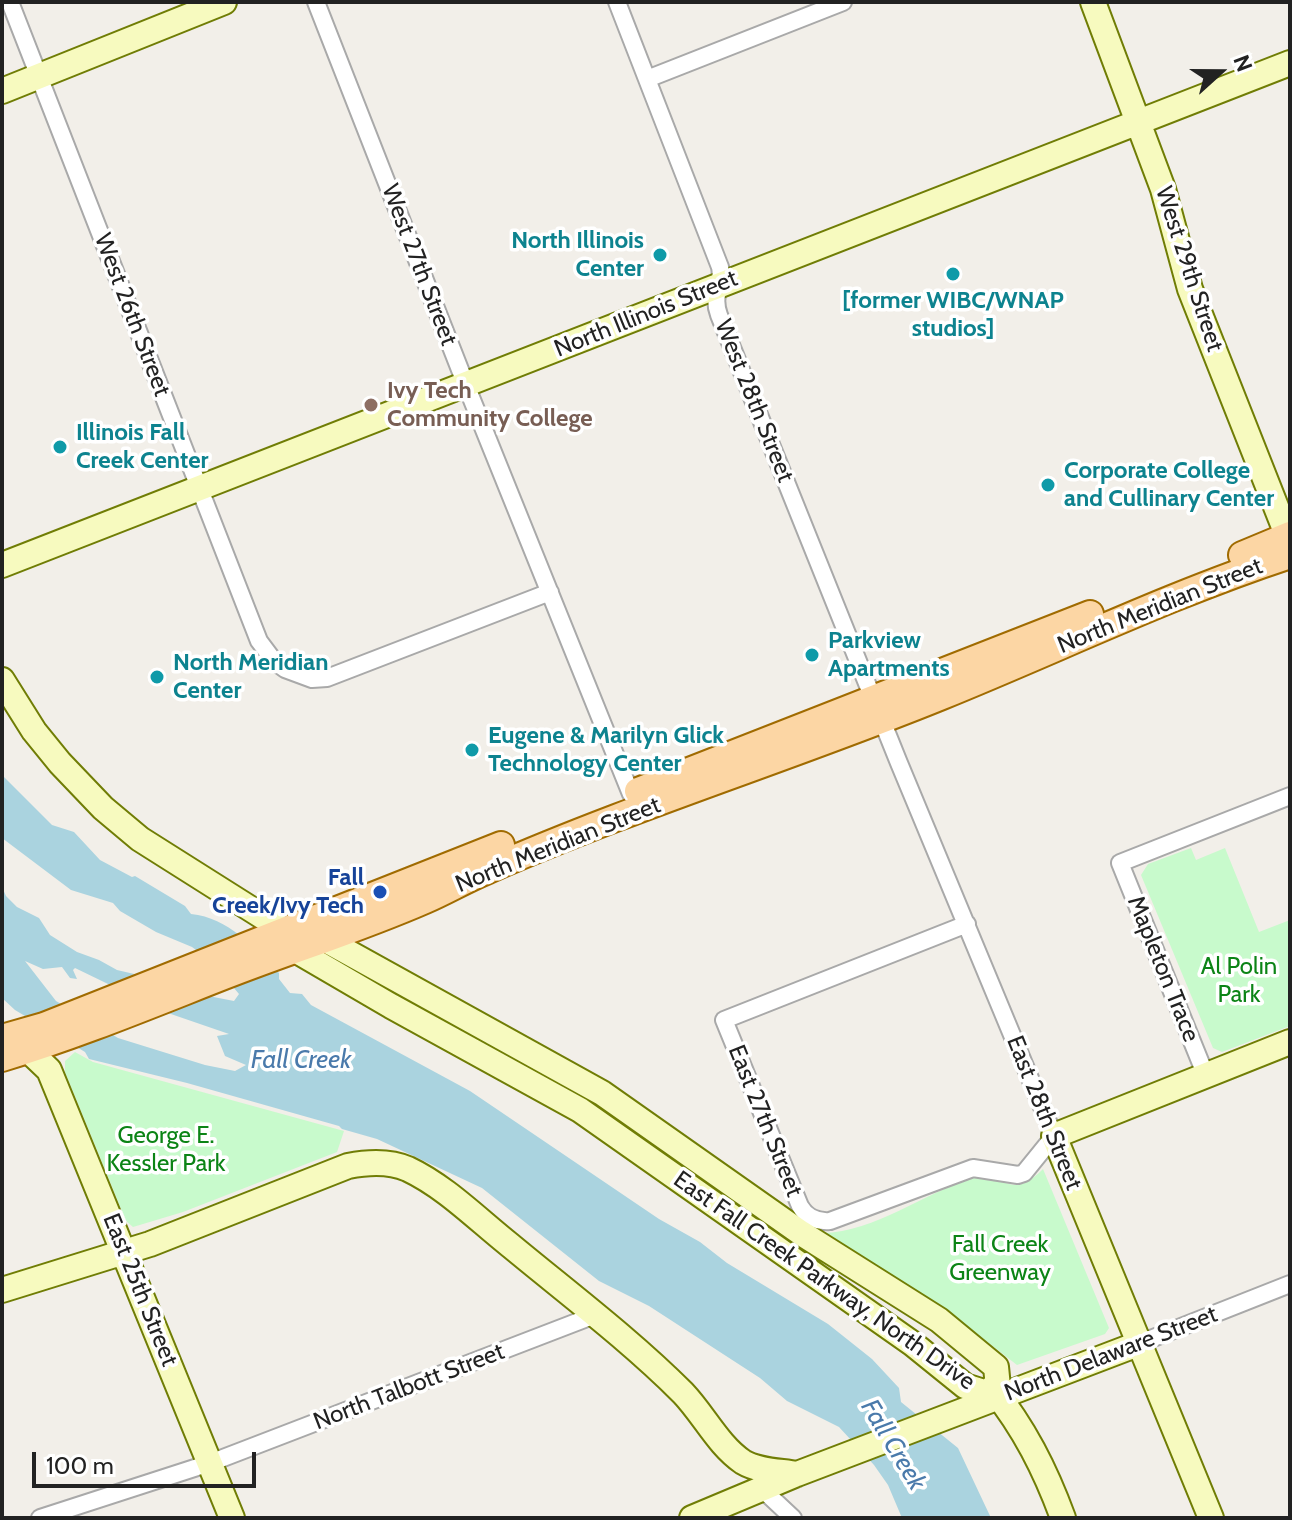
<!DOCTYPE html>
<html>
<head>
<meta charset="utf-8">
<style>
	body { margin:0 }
	#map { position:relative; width:1292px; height:1520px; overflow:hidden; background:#f2efe9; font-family:Cabin,sans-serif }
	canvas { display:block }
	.frame { position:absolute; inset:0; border:4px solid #222; pointer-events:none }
	.north { position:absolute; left:1180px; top:32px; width:80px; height:80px; -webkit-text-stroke:6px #fff; paint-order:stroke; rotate:69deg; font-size:22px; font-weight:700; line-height:32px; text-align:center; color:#222 }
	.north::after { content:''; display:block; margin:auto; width:28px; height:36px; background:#222; clip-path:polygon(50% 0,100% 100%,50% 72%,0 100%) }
	.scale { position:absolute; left:32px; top:1452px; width:224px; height:36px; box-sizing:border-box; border:4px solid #222; border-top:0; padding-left:10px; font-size:24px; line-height:28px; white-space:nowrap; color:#222; -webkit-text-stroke:6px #fff; paint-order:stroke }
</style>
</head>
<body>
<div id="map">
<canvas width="1292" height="1520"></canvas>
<div class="frame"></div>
<div class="north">N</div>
<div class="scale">100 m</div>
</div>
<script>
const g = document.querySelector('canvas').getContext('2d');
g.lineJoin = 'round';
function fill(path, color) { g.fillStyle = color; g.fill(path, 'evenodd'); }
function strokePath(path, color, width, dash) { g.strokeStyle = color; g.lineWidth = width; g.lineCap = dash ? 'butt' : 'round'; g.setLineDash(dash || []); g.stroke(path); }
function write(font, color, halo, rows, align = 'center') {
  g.font = font + ' Cabin,sans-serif'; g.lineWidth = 7; g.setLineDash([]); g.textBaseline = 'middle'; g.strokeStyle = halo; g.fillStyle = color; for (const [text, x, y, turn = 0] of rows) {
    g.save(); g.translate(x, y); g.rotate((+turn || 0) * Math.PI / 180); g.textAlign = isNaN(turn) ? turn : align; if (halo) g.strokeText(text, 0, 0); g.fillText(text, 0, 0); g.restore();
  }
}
fill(new Path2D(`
	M1191,848L1196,860L1225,848L1259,932L1290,920V1026L1222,1052L1213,1048L1141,875L1148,864Z
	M75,1052L93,1062L344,1131L337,1152L183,1212L133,1227L126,1221L65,1072V1061Z
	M1043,1169L1109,1328L1105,1334L1017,1365L958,1319L822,1233C877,1232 922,1193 974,1178C1004,1170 1009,1203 1043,1169Z`), '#c8facc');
fill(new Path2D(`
	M2,775L52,825L74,832L100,860L132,877L135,876L185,906L191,914C229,918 253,947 279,973V979L290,993L302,994L311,1005L470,1091L659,1219L700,1242L727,1263L828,1324L872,1359L899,1388L901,1402L958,1448L991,1518H902L888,1485L874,1465L839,1427L787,1401L760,1378L649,1306L599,1281L482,1188L377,1139L342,1129L339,1126L187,1083L89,1059L85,1052L15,1010L2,998V887L6,896L17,907L39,918L50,935L77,952L99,960L117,970L160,980L188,992L234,1001L239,994L211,961L192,947L156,932L120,911L113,903L71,890L2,838ZM25,961L43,969L62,967L70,978L77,979L73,970L75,968L168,1013L229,1034L217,1036L225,1056L246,1065L235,1071L205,1065L118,1038L56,1001Z`), '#aad3df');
const street = new Path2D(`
	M10,2L259,641L274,661L285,669L312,679L327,678L550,592
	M316,2L466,385L631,794
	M617,2L720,267C724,285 711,294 719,315L899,763L1054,1136L1024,1173L1018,1175L973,1168L830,1221C817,1222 807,1218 800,1206L724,1020L967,924
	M647,79L843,2
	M1206,1076L1120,863L1290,796
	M1138,1344L1290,1284
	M762,1489L793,1518
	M40,1518L210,1463L595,1315`);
const secondary = new Path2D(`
	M1093,2L1163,189L1190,289L1290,542
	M2,91L224,2
	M2,565L1290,63
	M2,680L34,731L60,763L103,808L140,839L284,930L324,939L602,1093L801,1233L939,1320L996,1367L999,1397
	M287,936L295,950L391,1006L580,1110L913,1344L965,1386L999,1397
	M14,1042L28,1050L49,1070L232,1518
	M2,1290L150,1244L348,1166C368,1162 390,1161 408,1169C446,1187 478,1220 511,1246C569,1294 630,1340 683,1393C704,1415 718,1445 743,1462C758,1471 780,1471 797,1474
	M992,1388C1024,1428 1045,1469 1063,1518
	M692,1518L797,1474L1138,1344
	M1211,1518L1054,1136L1290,1042`);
const primary = new Path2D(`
	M1242,555L1290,535
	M638,791L1090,614
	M2,1038L44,1026L501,845
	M2,1058C78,1035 150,1005 224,976C290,950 359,929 425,900C446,891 466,879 488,870C636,805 792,757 942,696C1058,649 1171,594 1290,555`);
strokePath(street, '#a9a9a9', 20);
strokePath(secondary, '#707d05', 28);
strokePath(primary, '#a06b00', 30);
strokePath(street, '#fff', 16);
strokePath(secondary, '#f7fabf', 24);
strokePath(primary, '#fcd6a4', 26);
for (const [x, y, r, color] of [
	[660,255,8,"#0f9aa8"],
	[953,274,8,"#0f9aa8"],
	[371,405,8,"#8d6e63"],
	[60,447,8,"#0f9aa8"],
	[1048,485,8,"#0f9aa8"],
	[812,655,8,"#0f9aa8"],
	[157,677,8,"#0f9aa8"],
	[472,750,8,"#0f9aa8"],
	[380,892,8,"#1a4fb4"]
]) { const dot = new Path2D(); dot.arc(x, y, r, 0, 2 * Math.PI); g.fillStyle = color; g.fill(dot); strokePath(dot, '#fff', 3); }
write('bold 24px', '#0d838f', '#fff', [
	["North Illinois",644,241,"right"],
	["Center",644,269,"right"],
	["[former WIBC/WNAP",953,301,"center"],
	["studios]",953,329,"center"],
	["Illinois Fall",76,433],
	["Creek Center",76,461],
	["Corporate College",1064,471],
	["and Cullinary Center",1064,499],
	["Parkview",828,641],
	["Apartments",828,669],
	["North Meridian",173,663],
	["Center",173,691],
	["Eugene & Marilyn Glick",488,736],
	["Technology Center",488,764]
], 'left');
write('24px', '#222', '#fff', [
	["West 27th Street",419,265,69],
	["West 29th Street",1189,269,72],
	["North Illinois Street",646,314,-22],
	["West 26th Street",132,315,69],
	["West 28th Street",754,401,68],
	["North Meridian Street",1160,606,-22],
	["North Meridian Street",558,845,-22],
	["Mapleton Trace",1163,969,68],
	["East 28th Street",1044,1113,68],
	["East 27th Street",765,1121,68],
	["East Fall Creek Parkway, North Drive",824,1281,35],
	["East 25th Street",140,1290,68],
	["North Delaware Street",1111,1354,-21],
	["North Talbott Street",409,1387,-21]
]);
write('bold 24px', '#785e54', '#fff', [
	["Ivy Tech",387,391],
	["Community College",387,419]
], 'left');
write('bold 24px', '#164399', '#fff', [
	["Fall",364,878],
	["Creek/Ivy Tech",364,906]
], 'right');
write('24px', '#0c8416', '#fff', [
	["Al Polin",1239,967],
	["Park",1239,995],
	["George E.",166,1136],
	["Kessler Park",166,1164],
	["Fall Creek",1000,1245],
	["Greenway",1000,1273]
]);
write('italic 26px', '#4a7aab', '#fff', [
	["Fall Creek",301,1060],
	["Fall Creek",893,1445,59]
]);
</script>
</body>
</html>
